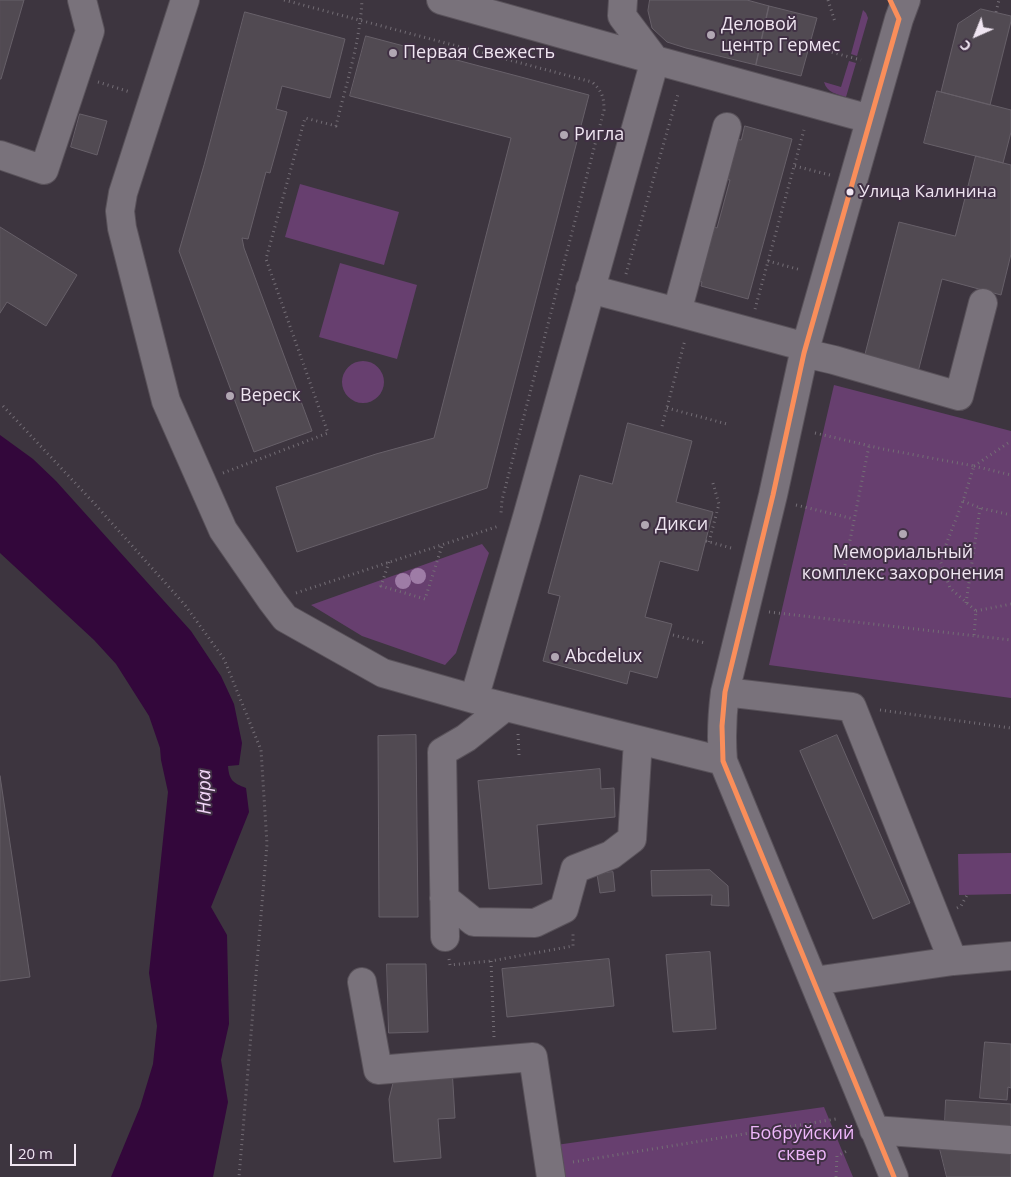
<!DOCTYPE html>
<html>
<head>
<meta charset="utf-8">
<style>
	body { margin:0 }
	#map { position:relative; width:1011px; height:1177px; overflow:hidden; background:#3d353f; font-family:"Open Sans",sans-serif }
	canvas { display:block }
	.north { position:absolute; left:951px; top:10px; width:50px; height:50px; -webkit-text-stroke:4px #403044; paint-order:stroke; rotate:224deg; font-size:14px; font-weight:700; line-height:20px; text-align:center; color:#efe5f1 }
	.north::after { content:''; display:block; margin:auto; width:18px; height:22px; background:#efe5f1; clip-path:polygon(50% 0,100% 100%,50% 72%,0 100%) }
	.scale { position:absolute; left:10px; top:1144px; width:66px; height:22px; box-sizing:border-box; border:2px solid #efe5f1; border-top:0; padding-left:6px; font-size:15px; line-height:18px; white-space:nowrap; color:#efe5f1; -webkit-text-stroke:4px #403044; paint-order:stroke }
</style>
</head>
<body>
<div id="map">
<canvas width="1011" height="1177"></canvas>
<div class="north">С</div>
<div class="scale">20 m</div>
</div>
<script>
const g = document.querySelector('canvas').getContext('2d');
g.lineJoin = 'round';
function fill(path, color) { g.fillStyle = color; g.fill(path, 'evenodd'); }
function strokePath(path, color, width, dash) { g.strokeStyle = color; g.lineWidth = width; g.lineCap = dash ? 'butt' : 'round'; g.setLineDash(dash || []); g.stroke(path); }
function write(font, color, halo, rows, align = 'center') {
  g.font = font + ' "Open Sans",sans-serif'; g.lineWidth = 4; g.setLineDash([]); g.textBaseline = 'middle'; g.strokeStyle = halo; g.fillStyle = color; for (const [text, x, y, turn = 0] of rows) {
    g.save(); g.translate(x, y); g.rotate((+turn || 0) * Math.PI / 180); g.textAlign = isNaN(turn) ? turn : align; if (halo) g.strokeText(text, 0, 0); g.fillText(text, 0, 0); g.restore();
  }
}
fill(new Path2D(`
	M863,10L866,13L868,18L857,56L851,54Z
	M849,61L856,63L846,97C837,94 827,93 824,82L841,87Z
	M300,184L399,212L384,265L285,237Z
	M340,263L417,285L397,359L319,337Z
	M342 382a21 21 0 1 1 42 0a21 21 0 1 1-42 0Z
	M834,385L1011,431V698L769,665Z
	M482,544L489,553L456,653L445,665L362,636L311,605Z
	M1011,853V894L959,895L958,854Z
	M824,1107L853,1177H560L556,1145Z`), '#673f6f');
fill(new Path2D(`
	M0,435L33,459L56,481L191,631L221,676L234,704L242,743L239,765L228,766C229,780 233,783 246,788L249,812L211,907L227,935L229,1024L221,1060L228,1102L213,1177H111L140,1107L153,1064L157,1026L149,973L168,792L161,760L160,748L149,716L116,664L94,640L0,553Z`), '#33073b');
const building = new Path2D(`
	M0,0H24L1,79H0Z
	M650,0H747L769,6L756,65L686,48L667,42L652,28L648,11Z
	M769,6L817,18L801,76L756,65Z
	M981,9L1011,16V21L990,105L941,92L958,24Z
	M245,12L345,39L330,98L282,86L276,109L287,112L270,173L266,172L248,239L242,238L244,248L312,431L254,452L179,251L204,165Z
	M366,36L589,95L487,488L297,552L276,487L376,454L434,438L511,138L350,96Z
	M937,91L1011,110V132L1003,163L924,143Z
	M80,114L107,121L97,155L71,147Z
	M745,126L792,139L748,299L701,286L702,282L697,280L712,226L717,228L730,180L724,179L735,139L741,140Z
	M976,156L1011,165V254L1001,295L942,279L918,372L864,358L899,222L955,236Z
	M0,227L77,275L46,326L7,302L0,313Z
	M628,423L692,441L676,502L713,512L698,571L660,561L645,617L672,624L657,678L630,671L627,684L543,661L560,596L548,593L580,475L612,484Z
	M416,735L418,917H379L378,736Z
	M837,735L910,903L873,919L800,751Z
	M600,769L601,789L614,788L615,817L537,825L542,884L489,889L478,781Z
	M0,776L30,977L0,981Z
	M710,870L728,886L729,906L711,905L712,895L652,896L651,871Z
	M613,872L615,891L600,893L597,874Z
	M710,952L716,1029L673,1032L666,955Z
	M609,959L614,1006L507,1017L502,969Z
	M387,964H426L428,1032L389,1033Z
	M985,1042L1011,1044V1088L1008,1087L1007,1100L980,1098Z
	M452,1068L455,1118L438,1119L441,1158L394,1162L389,1099L393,1083L403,1072Z
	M946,1100L1011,1104V1127L945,1122Z
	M939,1145L1011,1154V1177H947Z`);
fill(building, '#514a52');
strokePath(building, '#676069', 1);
const minor = new Path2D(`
	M185,0L123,193L120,211L122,228L166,401L223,530L272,601L285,618L383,673L474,699L723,761
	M441,0L655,60L527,517L474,699
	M623,0L622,16L655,60L870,119
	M727,127L677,312L806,347
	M0,155L44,170L90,31L82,0
	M590,289L677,312
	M804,353L834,360L959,396L983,303
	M725,692L852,707L953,961L814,981
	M444,898L474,922L535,923L564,909L575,869L611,855L632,839L638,740
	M445,937L442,752L466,738L505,707
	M953,961L1011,956
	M362,982L378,1070L533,1057L551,1177
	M874,1130L1011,1140
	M894,1177L723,761C721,737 722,715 725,692L773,495L804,353L899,19L906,0`);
strokePath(minor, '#59525a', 30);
strokePath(new Path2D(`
	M284,0L592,82C602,91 604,97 604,110L502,500L501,513
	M828,0L835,22
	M996,12L999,0
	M827,51L861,60
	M98,82L130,92
	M795,166L830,175
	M768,261L801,270
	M626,274L678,94
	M755,309L804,130
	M3,406L93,502L185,605L224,659L261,750L267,844L239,1177
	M667,408L727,424
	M662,426L685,340
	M815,433L883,449L974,466L963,501L940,560L950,588L976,611L974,636
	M974,466L1011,441
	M974,466L1011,475
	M223,473L328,433L266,259L305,118L336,126C346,84 360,43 362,0
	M963,501L980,508L1011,515
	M796,505L854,519
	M706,541L731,548
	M709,542L719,504L712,480
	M389,562L381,586L425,599L442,546
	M844,570L869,446
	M296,593L499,526
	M966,603L980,508
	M976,611L1011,604
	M769,612L1011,640
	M673,635L705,643
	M880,710L1011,728
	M518,734L519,755
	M957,908L961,906L967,895
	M449,959L450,965L491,961
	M494,1037L491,961L573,946V933
	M573,1162L836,1119
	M836,1177L837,1156L849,1150`), '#746e76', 3, [1, 4]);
strokePath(minor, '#79727b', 28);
strokePath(new Path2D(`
	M890,0L899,19L804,353L773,495L725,692L722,726L723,761L894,1177`), '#fa8e5a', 5);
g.fillStyle = '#9e7ca6';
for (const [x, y] of [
	[418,576],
	[403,581]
]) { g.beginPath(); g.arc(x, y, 8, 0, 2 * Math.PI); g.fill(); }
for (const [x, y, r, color] of [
	[711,35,5,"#b1a7b3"],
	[393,53,5,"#b1a7b3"],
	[564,135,5,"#b1a7b3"],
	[850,192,4.5,"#efe5f1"],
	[230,396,5,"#b1a7b3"],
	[645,525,5,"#b1a7b3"],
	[903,534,5,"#b1a7b3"],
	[555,657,5,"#b1a7b3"]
]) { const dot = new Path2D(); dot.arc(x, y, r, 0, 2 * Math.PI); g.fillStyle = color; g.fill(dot); strokePath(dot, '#403044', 2); }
write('17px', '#efe5f1', '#403044', [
	["Улица Калинина",859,192]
], 'left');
write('18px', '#efe5f1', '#403044', [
	["Деловой",721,25],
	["центр Гермес",721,46],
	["Первая Свежесть",403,53],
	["Ригла",574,135],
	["Вереcк",240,396],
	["Дикси",655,525],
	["Мемориальный",903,553,"center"],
	["комплекс захоронения",903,574,"center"],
	["Abcdelux",565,657]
], 'left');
write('18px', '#eeb7fa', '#403044', [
	["Бобруйский",802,1134],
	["сквер",802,1155]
]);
write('italic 19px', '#f1d5f7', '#403044', [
	["Нара",205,792,-91]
]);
</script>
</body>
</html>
